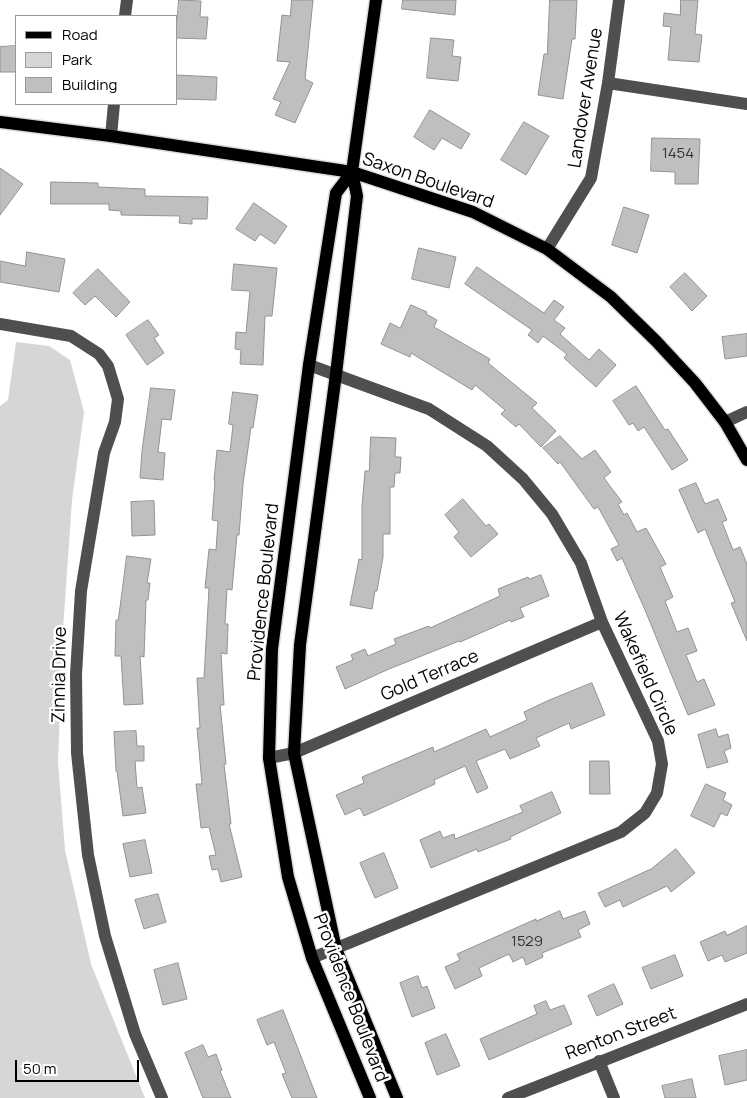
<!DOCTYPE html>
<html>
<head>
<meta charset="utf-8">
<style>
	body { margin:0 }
	#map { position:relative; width:747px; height:1098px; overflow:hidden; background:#fff; font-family:Manrope,sans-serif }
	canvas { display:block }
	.legend { position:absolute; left:15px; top:15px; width:162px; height:90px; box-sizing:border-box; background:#fff; border:1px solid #999; margin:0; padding:6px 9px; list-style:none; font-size:15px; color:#000 }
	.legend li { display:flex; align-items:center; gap:10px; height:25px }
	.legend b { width:25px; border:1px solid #999 }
	.scale { position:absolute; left:15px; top:1060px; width:124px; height:22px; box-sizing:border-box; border:2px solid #000; border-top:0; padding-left:6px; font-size:15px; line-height:18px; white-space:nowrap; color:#000; -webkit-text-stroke:4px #fff; paint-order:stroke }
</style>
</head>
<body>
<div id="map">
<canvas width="747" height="1098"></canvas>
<ul class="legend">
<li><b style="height:6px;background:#000"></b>Road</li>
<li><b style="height:14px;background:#d6d6d6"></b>Park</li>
<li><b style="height:14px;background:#bfbfbf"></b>Building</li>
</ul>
<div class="scale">50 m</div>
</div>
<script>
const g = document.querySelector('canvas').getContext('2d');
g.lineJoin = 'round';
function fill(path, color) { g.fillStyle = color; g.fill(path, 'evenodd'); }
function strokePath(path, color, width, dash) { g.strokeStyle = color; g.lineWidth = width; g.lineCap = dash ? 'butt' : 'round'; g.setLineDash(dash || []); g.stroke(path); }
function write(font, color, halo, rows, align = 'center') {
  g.font = font + ' Manrope,sans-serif'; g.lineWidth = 5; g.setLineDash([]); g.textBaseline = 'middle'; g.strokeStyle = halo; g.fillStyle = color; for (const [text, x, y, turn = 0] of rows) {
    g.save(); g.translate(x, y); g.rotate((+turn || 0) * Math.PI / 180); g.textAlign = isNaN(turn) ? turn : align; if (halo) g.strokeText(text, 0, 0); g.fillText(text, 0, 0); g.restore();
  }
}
fill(new Path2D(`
	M16,342L49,346L70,360L84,412L72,500L63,630L58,762L65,850L91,964L145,1098H0V406L8,400Z`), '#d6d6d6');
const building = new Path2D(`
	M179,0L201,1L200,17H208L206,39L176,38Z
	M292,0H313L305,79L313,83L295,123L275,115L281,102L273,99L290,62L277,61L282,15L290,16Z
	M403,0H456L455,15L402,9Z
	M550,0H577L575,39H572L563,99L538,95L544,54H547Z
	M681,0H698L695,34L702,35L699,62L668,60L671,27L663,26L664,13L680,15Z
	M431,38L454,40L452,56L461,57L458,81L427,78Z
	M16,46V72H0V47Z
	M176,75L217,77L216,100L176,99Z
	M430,110L470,134L461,149L442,138L434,150L414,137Z
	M524,122L549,136L526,175L501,160Z
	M652,138L700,139L698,184H675V172L651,171Z
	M0,168L23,184L0,215Z
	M51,182L98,183V187L145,189V196L208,197L207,219H192V224L179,223L180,216L121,215V211L109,210V204H51Z
	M254,203L287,226L275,244L260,234L255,241L236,229Z
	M624,207L649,215L637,253L612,245Z
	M419,248L456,257L449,288L412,279Z
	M27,252L65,259L59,292L0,282V261L25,266Z
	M234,264L277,268L272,316H265L263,365L240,364L241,350L235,349L236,332L246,333L250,291L232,290Z
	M477,267L544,313L554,300L564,307L554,320L565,328L560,334L589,360L599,349L616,365L596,387L564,358L567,354L543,336L538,343L528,335L532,330L465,284Z
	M98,269L130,302L116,317L95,296L85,305L73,293Z
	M685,273L707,296L692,311L670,287Z
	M411,305L427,312L426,314L437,320L434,327L490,359L488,363L537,403L532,408L556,431L541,447L519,424L516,427L501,414L505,410L475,385L472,390L411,353L410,357L381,344L390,323L400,328Z
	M148,320L159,335L154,338L164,353L147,365L126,335Z
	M747,334V356L725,359L722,337Z
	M636,386L665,430L668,429L688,460L672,470L644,427L638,431L633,423L629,425L613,401Z
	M151,388L175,390L171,420L162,419L158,452L165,453L163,480L140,478L142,451Z
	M233,392L258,395L253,428L251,427L243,484L239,535H237L232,590L227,589L225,624H228L227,654L221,653L224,705H220L226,764H224L231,824H229L242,877L221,882L218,869L212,870L209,856L216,855L209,827L201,828L196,784H202L197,728H200L197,678H204L209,588H205L209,549L216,550L218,521L212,520L215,481L214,480L217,450L230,452L233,425L229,424Z
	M560,436L582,459L595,450L611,472L604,478L622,502L618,504L624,515L627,513L637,532L646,528L666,564L660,567L673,597L665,601L677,632L688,628L697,651L686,655L697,682L704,679L715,705L688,715L645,610L622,558L617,561L611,549L619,545L598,507L594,509L560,462L558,464L543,448Z
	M371,437L396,438L395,457H401L400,473H395L394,487H390V534H383V557L377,591H375L372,609L350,605L359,559L362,560V506L365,471H369Z
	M696,483L705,504L718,499L727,520L722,522L733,550L740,547L747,564V641L731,603L735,602L705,529L698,533L679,490Z
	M463,499L486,526L489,524L498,534L471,557L454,537L459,532L445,515Z
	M154,501L155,535L132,536L131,502Z
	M127,556L151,559L147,583H150L148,600H146L144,657L140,656L143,704L124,705L121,656H115L116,620H118Z
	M541,575L549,596L520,608L524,617L511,622L510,620L460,642L459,641L389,669L345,689L336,667L353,660L351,655L365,649L368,656L396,644L394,639L429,626L430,628L500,596L498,589L528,577L529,579Z
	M592,683L605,715L571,729L569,723L536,738L540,746L510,759L505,749L476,761L488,788L477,793L465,766L434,780L435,784L364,816L360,808L345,815L336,795L364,783L362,777L433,747L434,752L486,729L490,737L527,720L524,712L547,701Z
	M716,729L718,737L728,734L731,748L724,751L728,762L707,768L698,735Z
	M136,731L137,746H144V761H135L137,788L142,787L146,813L123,816L117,771H116L114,732Z
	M590,761H609L610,794H590Z
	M706,784L726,793L723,800L732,805L727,816L721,813L714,827L691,816Z
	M552,792L561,813L510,837L511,839L478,852L477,849L431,868L420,840L440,831L443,838L454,834L455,839L523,812L520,806Z
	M145,840L152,873L130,877L123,844Z
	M676,849L695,873L671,892L667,886L623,907L620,900L605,907L598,893L651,869Z
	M384,853L398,888L375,898L360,863Z
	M158,894L166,922L144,929L135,900Z
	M560,911L563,919L585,911L590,924L578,930L581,937L542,953L543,957L526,965L523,957L513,962L509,954L479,968L482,976L455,989L445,967L460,960L457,954L536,919V921Z
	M747,926V953L725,962L722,955L708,961L700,942L725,931L727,935Z
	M675,955L683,976L651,989L642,968Z
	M178,963L187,999L163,1005L154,970Z
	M418,976L422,988L427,986L435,1008L412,1017L400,983Z
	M614,984L623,1004L597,1016L588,996Z
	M546,1001L550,1010L564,1005L572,1024L489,1060L480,1039L537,1014L534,1006Z
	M283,1010L302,1059L317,1098H292L282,1074L286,1073L274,1042L267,1045L257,1020Z
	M446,1034L460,1066L437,1075L425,1043Z
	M203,1045L208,1057L216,1054L222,1070L220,1071L231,1098H203L185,1053Z
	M747,1050V1080L725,1085L719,1056Z
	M692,1079L696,1098H665L662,1086Z`);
fill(building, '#bfbfbf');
strokePath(building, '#939393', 1);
const major = new Path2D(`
	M376,0L352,172L357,196L336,374L300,645L294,753L336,949L397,1098
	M0,122L111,136L352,172L473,212L547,249L611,297L656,341L695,383L725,422L747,460
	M352,172L336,193L309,365L272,649L269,758L288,877L312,958L370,1098`);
strokePath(major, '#dbdbdb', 15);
strokePath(new Path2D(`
	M125,16L127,0
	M608,83L747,104
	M111,136L114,104
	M547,249L591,178L608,83L619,0
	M0,324L71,336L99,354L108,366L118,399L115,422L104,453L81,591L76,674L77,753L88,855L105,936L135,1034L162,1098
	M309,365L429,409L487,446L523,479L552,514L581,563L602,622L658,741L662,764L657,793L645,813L621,832L312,958
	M725,422L747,412
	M269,758L294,753L602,622
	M599,1061L614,1098
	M508,1098L747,1004`), '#4f4f4f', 12);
strokePath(major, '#000', 12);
write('15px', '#303030', null, [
	["1454",678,154],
	["1529",527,942]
]);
write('18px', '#000', '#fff', [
	["Landover Avenue",586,98,-81],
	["Saxon Boulevard",428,181,19],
	["Providence Boulevard",264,592,-84],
	["Wakefield Circle",645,674,66],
	["Zinnia Drive",60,675,-89],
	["Gold Terrace",430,676,-23],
	["Providence Boulevard",350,998,69],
	["Renton Street",621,1034,-21]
]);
</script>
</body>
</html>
